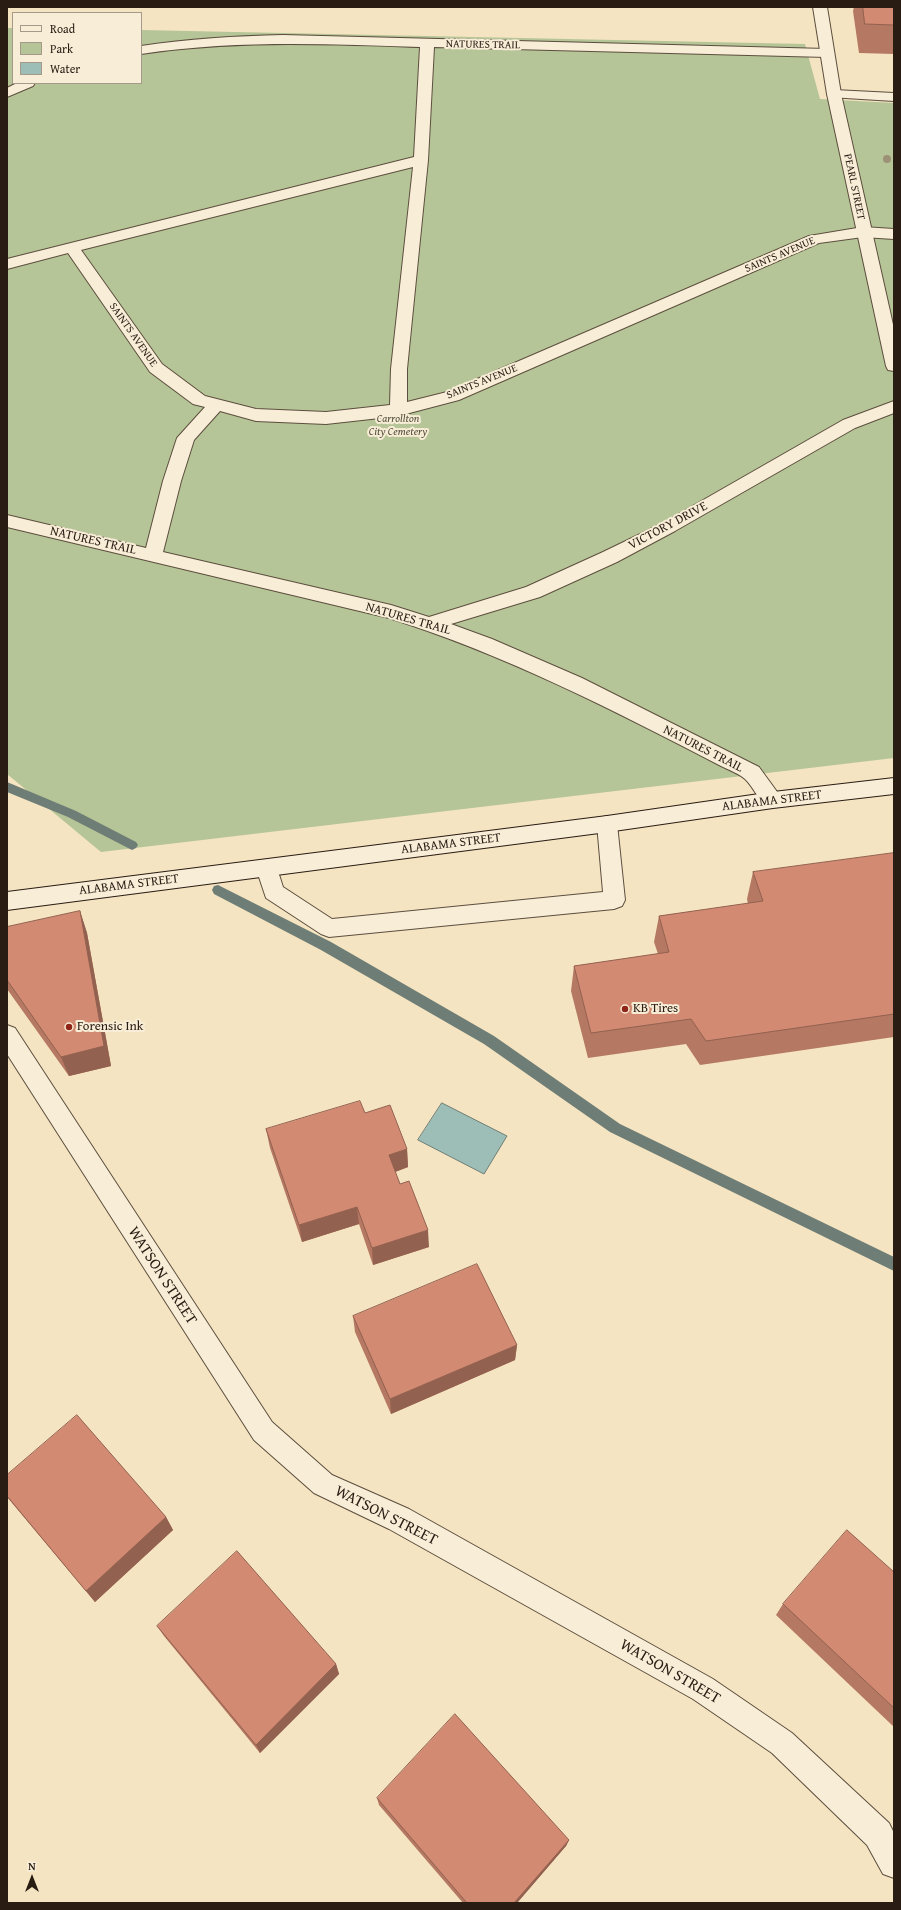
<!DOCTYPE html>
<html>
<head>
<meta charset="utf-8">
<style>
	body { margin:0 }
	#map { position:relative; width:901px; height:1910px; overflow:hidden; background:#f5e4c1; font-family:"Gentium Book Plus",serif }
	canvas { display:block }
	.frame { position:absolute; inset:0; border:8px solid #291c13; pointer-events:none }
	.legend { position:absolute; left:12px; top:12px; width:130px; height:72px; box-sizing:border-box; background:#f8edd7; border:1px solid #a59989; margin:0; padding:5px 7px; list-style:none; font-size:12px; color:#291c13 }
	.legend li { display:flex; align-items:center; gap:8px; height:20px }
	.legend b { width:20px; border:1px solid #a59989 }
	.north { position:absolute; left:12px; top:1858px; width:40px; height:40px; -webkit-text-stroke:3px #f8edd7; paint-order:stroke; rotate:0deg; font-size:11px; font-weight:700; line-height:16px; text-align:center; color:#291c13 }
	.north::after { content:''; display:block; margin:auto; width:14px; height:18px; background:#291c13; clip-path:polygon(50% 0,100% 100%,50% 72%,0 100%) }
</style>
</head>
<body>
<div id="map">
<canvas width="901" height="1910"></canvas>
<div class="frame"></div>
<ul class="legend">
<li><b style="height:5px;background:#f8edd7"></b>Road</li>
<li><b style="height:11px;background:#b6c597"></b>Park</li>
<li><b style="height:11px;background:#9cbeb6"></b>Water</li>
</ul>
<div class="north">N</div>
</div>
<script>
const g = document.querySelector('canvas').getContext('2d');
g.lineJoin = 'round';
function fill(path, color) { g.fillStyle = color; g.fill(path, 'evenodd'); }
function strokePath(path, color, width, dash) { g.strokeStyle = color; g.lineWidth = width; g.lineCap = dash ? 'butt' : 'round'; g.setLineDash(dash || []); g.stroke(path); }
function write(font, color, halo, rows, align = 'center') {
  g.font = font + ' "Gentium Book Plus",serif'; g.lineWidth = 4; g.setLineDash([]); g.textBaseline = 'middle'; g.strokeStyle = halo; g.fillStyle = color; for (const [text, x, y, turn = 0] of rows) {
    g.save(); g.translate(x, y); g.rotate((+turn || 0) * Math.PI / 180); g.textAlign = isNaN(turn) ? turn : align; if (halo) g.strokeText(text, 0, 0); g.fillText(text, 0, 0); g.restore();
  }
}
fill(new Path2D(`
	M7,28H13V83H141V30L805,44L820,99L894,103V758L101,852L7,774Z`), '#b6c597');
const water = new Path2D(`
	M442,1103L507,1136L484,1174L418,1140Z`);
fill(water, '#9cbeb6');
strokePath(water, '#6e7d75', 1);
fill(new Path2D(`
	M7,782L76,811L136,842L138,845L136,848L132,850L128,848L68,817L7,792Z
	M218,885L331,942L494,1036L620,1124L894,1257V1271L610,1132L484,1044L321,950L214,894L212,890L214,886Z`), '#6e7d75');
const service = new Path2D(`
	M283,35L827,49L832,50L834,53L832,56L827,57L434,47L428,160L407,369V402L447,392L809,236L863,227L894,229V239L863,237L819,243L459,400L398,416L326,424L256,421L220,411L194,440L181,481L163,552L391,605L429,617L526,587L603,552L663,523L843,420L894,401V413L855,428L675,531L617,562L540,597L451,624L492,639L582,678L759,767L783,800L780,806C761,812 757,790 745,779C740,774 729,770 721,766C613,710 506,655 389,618L7,527V515L146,548L163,481L177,438L205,407L193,404L150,372L68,253L7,269V259L414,157L420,47C326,44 234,40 141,54V46C188,39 235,36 283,35ZM413,167L391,369L390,405L326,412L256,409L205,396L162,364L81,250Z
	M17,83H35L33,86L7,97V88Z
	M834,90L894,93V101L829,97L827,94L829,91Z
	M607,816L614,818L617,824L625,900L622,906L614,909L329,937L321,934L266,898L256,868L259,862L267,860L275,862L283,887L332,919L603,892L597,824L600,818Z`);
const minor = new Path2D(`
	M813,7H827L841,94L894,329V371L888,370L886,366L827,94Z
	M7,1025L15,1028L272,1422L332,1475L409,1509L713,1679L792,1733L889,1823L894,1833V1878L883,1874L867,1845L772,1753L693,1699L389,1529L314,1493L254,1440L7,1054Z`);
const secondary = new Path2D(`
	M894,778V794L773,808L607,832L7,910V892L607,816L773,792Z`);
strokePath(service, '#5c4e3e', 2);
strokePath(minor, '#5c4e3e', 2);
strokePath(secondary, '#291c13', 2);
fill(service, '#f8edd7');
fill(minor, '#f8edd7');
fill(secondary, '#f8edd7');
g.fillStyle = '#9c9277';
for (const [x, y] of [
	[887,159]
]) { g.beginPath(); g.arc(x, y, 4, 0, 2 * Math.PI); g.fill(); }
fill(new Path2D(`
	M854,7H894V54L859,53L853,11Z
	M894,853V1037L700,1065L686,1044L588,1058L571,991L574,966L658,954L654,942L659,916L748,904L747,899L753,872Z
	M80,911L87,933L111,1066L69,1076L7,989V927Z
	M365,1113L407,1149L408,1167L395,1172L400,1184L429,1247L373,1265L359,1224L302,1242L270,1148L266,1129Z
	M353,1316L517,1345L515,1360L391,1414L355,1332Z
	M7,1475L166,1517L173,1530L95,1602L7,1497Z
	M894,1572V1727L776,1615L783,1604Z
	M157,1626L336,1664L339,1674L260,1753L164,1636Z
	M377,1798L569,1840L566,1846L517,1903H463L379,1805Z`), '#b57862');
fill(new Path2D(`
	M80,911L87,933L111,1066L69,1076L61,1057Z
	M407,1149L408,1167L390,1174L389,1155Z
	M357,1207L359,1224L302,1242L299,1225Z
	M428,1230L429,1247L373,1265L372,1248Z
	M517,1345L515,1360L391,1414L390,1399Z
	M166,1517L173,1530L95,1602L86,1591Z
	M336,1664L339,1674L260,1753L256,1745Z
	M569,1840L566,1846L517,1903H514Z`), '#936150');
const building = new Path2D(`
	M863,7H894V25L865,24Z
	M894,853V1014L706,1041L691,1019L591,1033L574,966L669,952L659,916L763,901L753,872Z
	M80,911L104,1046L61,1057L7,980V927Z
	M360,1101L365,1113L390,1105L407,1149L389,1155L400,1184L409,1181L428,1230L372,1248L357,1207L299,1225L266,1129Z
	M477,1264L517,1345L390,1399L353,1316Z
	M77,1415L166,1517L86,1591L7,1496V1475Z
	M847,1530L894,1572V1708L783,1604Z
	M237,1551L336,1664L256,1745L157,1626Z
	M455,1714L569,1840L514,1903H467L377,1798Z`);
fill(building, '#d28b72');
strokePath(building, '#936150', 1);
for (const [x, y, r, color] of [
	[625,1009,4,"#8f2418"],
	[69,1027,4,"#8f2418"]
]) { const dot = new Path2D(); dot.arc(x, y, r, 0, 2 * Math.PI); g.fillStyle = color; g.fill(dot); strokePath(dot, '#f8edd7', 1.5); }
write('11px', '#291c13', '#f8edd7', [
	["NATURES TRAIL",483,45,1],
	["PEARL STREET",854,187,78],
	["SAINTS AVENUE",780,255,-23],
	["SAINTS AVENUE",133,335,55],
	["SAINTS AVENUE",482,382,-22]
]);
write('italic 11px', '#534f3b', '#f8edd7', [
	["Carrollton",398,419],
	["City Cemetery",398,432]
]);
write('13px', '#291c13', '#f8edd7', [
	["VICTORY DRIVE",668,526,-28],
	["NATURES TRAIL",93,541,13],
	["NATURES TRAIL",408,619,16],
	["NATURES TRAIL",703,749,27],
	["ALABAMA STREET",772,801,-7],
	["ALABAMA STREET",451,844,-7],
	["ALABAMA STREET",129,885,-7]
]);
write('13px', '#291c13', '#f8edd7', [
	["KB Tires",633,1009],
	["Forensic Ink",77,1027]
], 'left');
write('16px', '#291c13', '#f8edd7', [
	["WATSON STREET",162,1276,57],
	["WATSON STREET",386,1516,27],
	["WATSON STREET",670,1672,30]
]);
</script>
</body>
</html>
